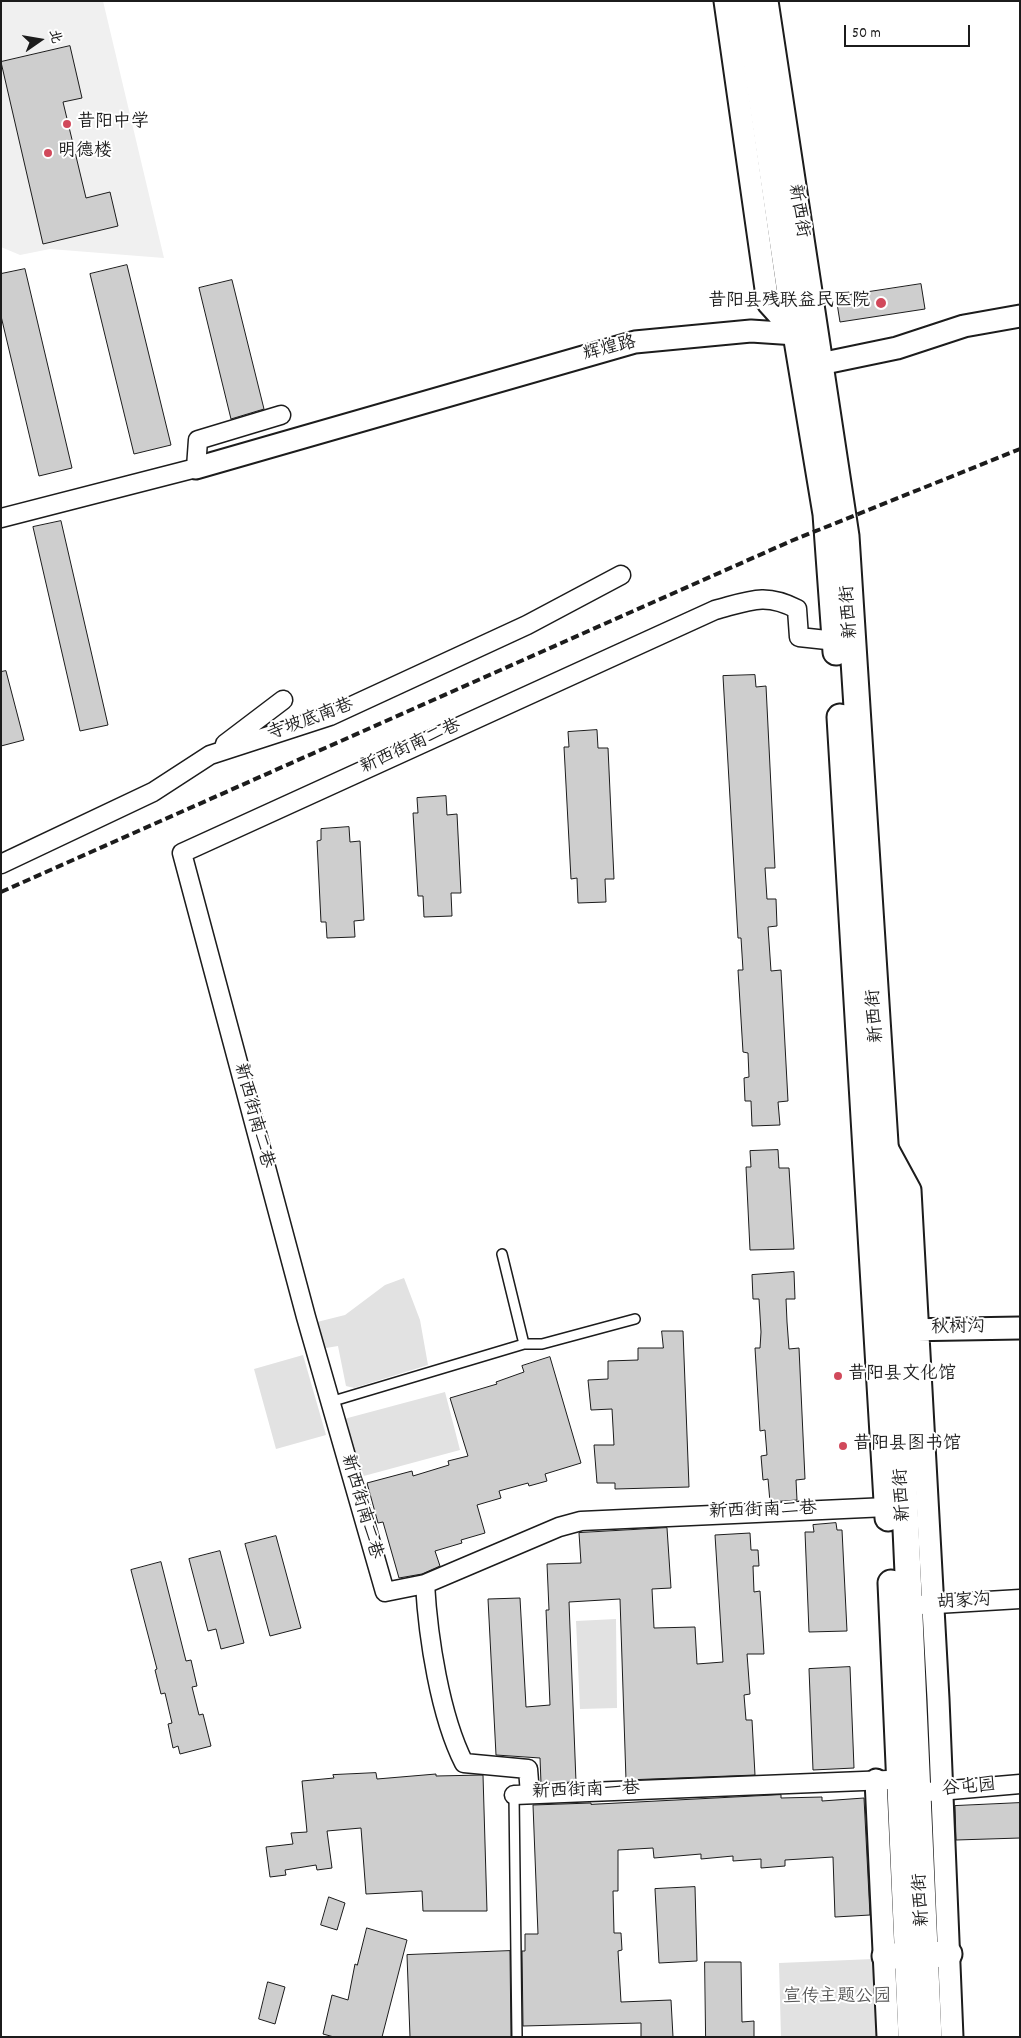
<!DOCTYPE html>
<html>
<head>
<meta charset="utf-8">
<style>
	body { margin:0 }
	#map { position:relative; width:1021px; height:2038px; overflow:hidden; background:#fff; font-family:Dekko,"LXGW WenKai TC",sans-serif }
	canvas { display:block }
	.frame { position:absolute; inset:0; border:2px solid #1c1c1c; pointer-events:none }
	.north { position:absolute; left:15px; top:15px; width:50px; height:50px; -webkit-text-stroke:4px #fff; paint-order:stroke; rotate:77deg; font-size:14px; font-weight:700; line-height:20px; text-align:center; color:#1c1c1c }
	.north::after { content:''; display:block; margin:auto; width:18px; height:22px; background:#1c1c1c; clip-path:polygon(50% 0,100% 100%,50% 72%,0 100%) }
	.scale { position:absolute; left:844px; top:25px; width:126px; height:22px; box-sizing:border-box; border:2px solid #1c1c1c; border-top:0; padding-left:6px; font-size:15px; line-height:18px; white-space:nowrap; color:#1c1c1c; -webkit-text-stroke:4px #fff; paint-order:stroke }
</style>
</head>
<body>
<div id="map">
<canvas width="1021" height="2038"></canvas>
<div class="frame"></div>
<div class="north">北</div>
<div class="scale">50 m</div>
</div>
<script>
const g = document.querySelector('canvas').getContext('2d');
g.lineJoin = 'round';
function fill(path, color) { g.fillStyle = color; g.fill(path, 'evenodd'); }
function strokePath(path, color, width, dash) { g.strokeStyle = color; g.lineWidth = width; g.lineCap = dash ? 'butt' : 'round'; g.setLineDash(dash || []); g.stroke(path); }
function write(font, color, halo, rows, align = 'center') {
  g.font = font + ' Dekko,"LXGW WenKai TC",sans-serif'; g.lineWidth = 4; g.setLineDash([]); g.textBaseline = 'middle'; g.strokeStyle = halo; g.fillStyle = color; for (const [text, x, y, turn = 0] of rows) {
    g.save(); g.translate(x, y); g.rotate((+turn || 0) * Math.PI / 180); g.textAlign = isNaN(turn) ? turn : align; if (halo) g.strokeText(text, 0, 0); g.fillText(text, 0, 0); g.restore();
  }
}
fill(new Path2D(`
	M1,1H103L164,258L50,249L20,255L1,247Z`), '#f0f0f0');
fill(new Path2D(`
	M404,1278L420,1320L428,1365L354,1388L346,1386L338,1346L326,1348L317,1336V1322L345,1315L385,1285Z
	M303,1355L326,1435L276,1449L254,1369Z
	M445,1392L460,1450L360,1477L344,1419Z
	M616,1619L617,1708L580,1709L576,1621Z
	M873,1959L878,2037H781L779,1963Z`), '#e2e2e2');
const building = new Path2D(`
	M70,46L82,98L63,102L86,198L110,192L118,226L43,244L1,62Z
	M127,265L171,445L134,454L90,274Z
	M25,269L72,468L39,476L1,316V274Z
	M232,280L264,409L231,419L199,288Z
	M921,284L925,309L840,322L836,297Z
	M61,521L108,725L80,731L33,527Z
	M6,671L24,740L1,746V672Z
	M755,675L756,687L766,686L775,868H765L767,899H776L777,926L768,927L771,971L781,970L788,1101L778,1102L780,1125L752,1126L751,1101H745L744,1078L749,1077L748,1053L743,1052L738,970H743L741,938H738L723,676Z
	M597,730L598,748H608L614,879H605L606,902L578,903L577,878L571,879L564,747H569L568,732Z
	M446,796L447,815L457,814L461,893H451L452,916L424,917L423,896H418L413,813H418L417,798Z
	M349,827L350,842L360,841L364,920L354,921L355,937L327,938L326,922H321L317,841L321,840V829Z
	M778,1150L779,1168H789L794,1249L750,1250L746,1167H751L750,1151Z
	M794,1272L795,1299H786L787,1322L789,1349L799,1348L805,1479L796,1480L797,1500L770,1502L768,1479L763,1480L761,1456L767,1455L765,1430L760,1431L755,1348H760L761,1332L759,1299H753L752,1275Z
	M662,1331H683L689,1487L615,1489V1483H597L594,1445H614L612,1409L591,1410L588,1380L608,1379V1361L638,1360V1348H663Z
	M550,1357L581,1463L545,1474L547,1481L529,1486L528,1483L499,1491L501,1498L477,1505L485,1533L461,1540L462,1543L435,1551L440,1566L422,1574L399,1578L383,1522L378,1523L367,1483L412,1471L413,1476L449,1465L448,1461L468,1456L450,1398L497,1384L496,1382L524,1372L522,1366Z
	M836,1523L837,1530H842L847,1631L809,1632L805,1532H814L813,1525Z
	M667,1528L671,1588L652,1589L654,1628L695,1627L697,1664L723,1662L715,1535L750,1533L751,1550H758L759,1566H753L754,1592L760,1591L764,1654H747L750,1694L744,1695L746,1720H752L755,1775L626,1780L620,1599L569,1602L576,1782L541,1783L540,1758L496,1755L488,1599L520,1598L526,1707L550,1705L546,1610H549L547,1564L581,1563L579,1533Z
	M276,1536L301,1628L270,1636L245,1544Z
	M220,1551L244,1643L221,1649L216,1629L208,1631L189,1559Z
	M161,1562L186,1661L191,1660L197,1686L192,1687L199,1715L203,1714L211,1746L180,1754L178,1746L173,1748L168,1724L172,1723L165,1693L161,1694L155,1670L157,1669L131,1570Z
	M850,1667L854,1768L813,1770L809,1669Z
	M376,1773L377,1779L436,1774V1776L483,1775L487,1911H423L422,1891L366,1894L361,1828L327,1831L332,1868L317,1870L316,1865L285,1870L286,1875L270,1877L266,1847L293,1844L291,1833L307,1832L302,1781L334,1778L333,1775Z
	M781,1795V1798L822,1797V1801L864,1798L870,1915L835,1917L833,1857L785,1860V1866L761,1868V1859L733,1861V1856L701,1859V1854L654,1858L653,1848L618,1850V1891H613L614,1933H621L622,1950L618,1951L621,2002L671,2000L673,2037H641V2023L523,2026L522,1951H525V1934H538L533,1805L591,1803V1804Z
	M1020,1803V1838L956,1840L955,1806Z
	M695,1887L697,1961L659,1963L655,1889Z
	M329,1897L345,1903L337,1930L321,1925Z
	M367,1928L407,1940L382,2037H334L323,2034L332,1995L348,2000L355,1964L357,1965Z
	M510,1951L511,2037H410L407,1955Z
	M705,1962H741L742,2022L754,2021V2037H706Z
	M268,1982L285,1987L275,2024L259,2019Z`);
fill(building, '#cecece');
strokePath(building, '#1c1c1c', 1);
const service = new Path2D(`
	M524,1344H542L635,1319
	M330,1402L524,1344L502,1254
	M514,1795L517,2037`);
const minor = new Path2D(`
	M1,518L196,468L198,440L281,415
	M836,641L799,637L797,609C765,592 749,601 715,610L182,853L306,1317L385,1592L425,1584L559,1527L581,1521L887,1507
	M225,744L283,700
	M1,864L153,792L210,755L330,716L527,625L621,575
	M425,1584C428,1637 440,1716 464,1763L528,1769L530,1794
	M920,1605L1020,1599
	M928,1792L1020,1784
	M514,1795L888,1780`);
const tertiary = new Path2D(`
	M725,1L768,303L796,334
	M196,468L635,342L751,331L796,334L820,364L897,348L964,326L1020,316
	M885,1144L910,1190L938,1699L952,2037
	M903,1330L1020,1328
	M876,1780L888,2037`);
const secondary = new Path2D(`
	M747,1L796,334L826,514L836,652
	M765,1L846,536L897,1330L929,2037
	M840,717L888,1518
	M891,1583L911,2037
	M925,1955L949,1954
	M885,1956H907`);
strokePath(service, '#1c1c1c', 12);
strokePath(minor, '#1c1c1c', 21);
strokePath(tertiary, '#1c1c1c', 25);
strokePath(secondary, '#1c1c1c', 29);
strokePath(service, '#fff', 9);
strokePath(minor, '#fff', 18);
strokePath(tertiary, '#fff', 21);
strokePath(secondary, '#fff', 25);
strokePath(new Path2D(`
	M1,892L791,541L1020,449`), '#1c1c1c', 4, [8, 4]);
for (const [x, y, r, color] of [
	[67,124,5,"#d1495b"],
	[48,153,5,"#d1495b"],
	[881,303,6,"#d1495b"],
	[838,1376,5,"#d1495b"],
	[843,1446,5,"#d1495b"]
]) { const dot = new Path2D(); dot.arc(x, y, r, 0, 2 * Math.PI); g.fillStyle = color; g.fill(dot); strokePath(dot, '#fff', 2); }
write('18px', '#1c1c1c', '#fff', [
	["昔阳中学",77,124],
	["明德楼",58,153],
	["昔阳县残联益民医院",870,303,"right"],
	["昔阳县文化馆",848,1376],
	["昔阳县图书馆",853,1446]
], 'left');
write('18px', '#1c1c1c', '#fff', [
	["新西街",797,211,81],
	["辉煌路",610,350,-14],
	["新西街",851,612,-94],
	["寺坡底南巷",311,721,-20],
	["新西街南二巷",411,748,-24],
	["新西街",877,1016,-94],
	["新西街南二巷",252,1116,75],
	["秋树沟",958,1329,-1],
	["新西街",904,1495,-93],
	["新西街南二巷",360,1507,74],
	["新西街南二巷",763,1512,-2],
	["胡家沟",964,1603,-3],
	["谷屯园",969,1789,-5],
	["新西街南一巷",586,1792,-2],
	["新西街",923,1900,-93]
]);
write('18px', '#575757', '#fff', [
	["宣传主题公园",837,1999]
]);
</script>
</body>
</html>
